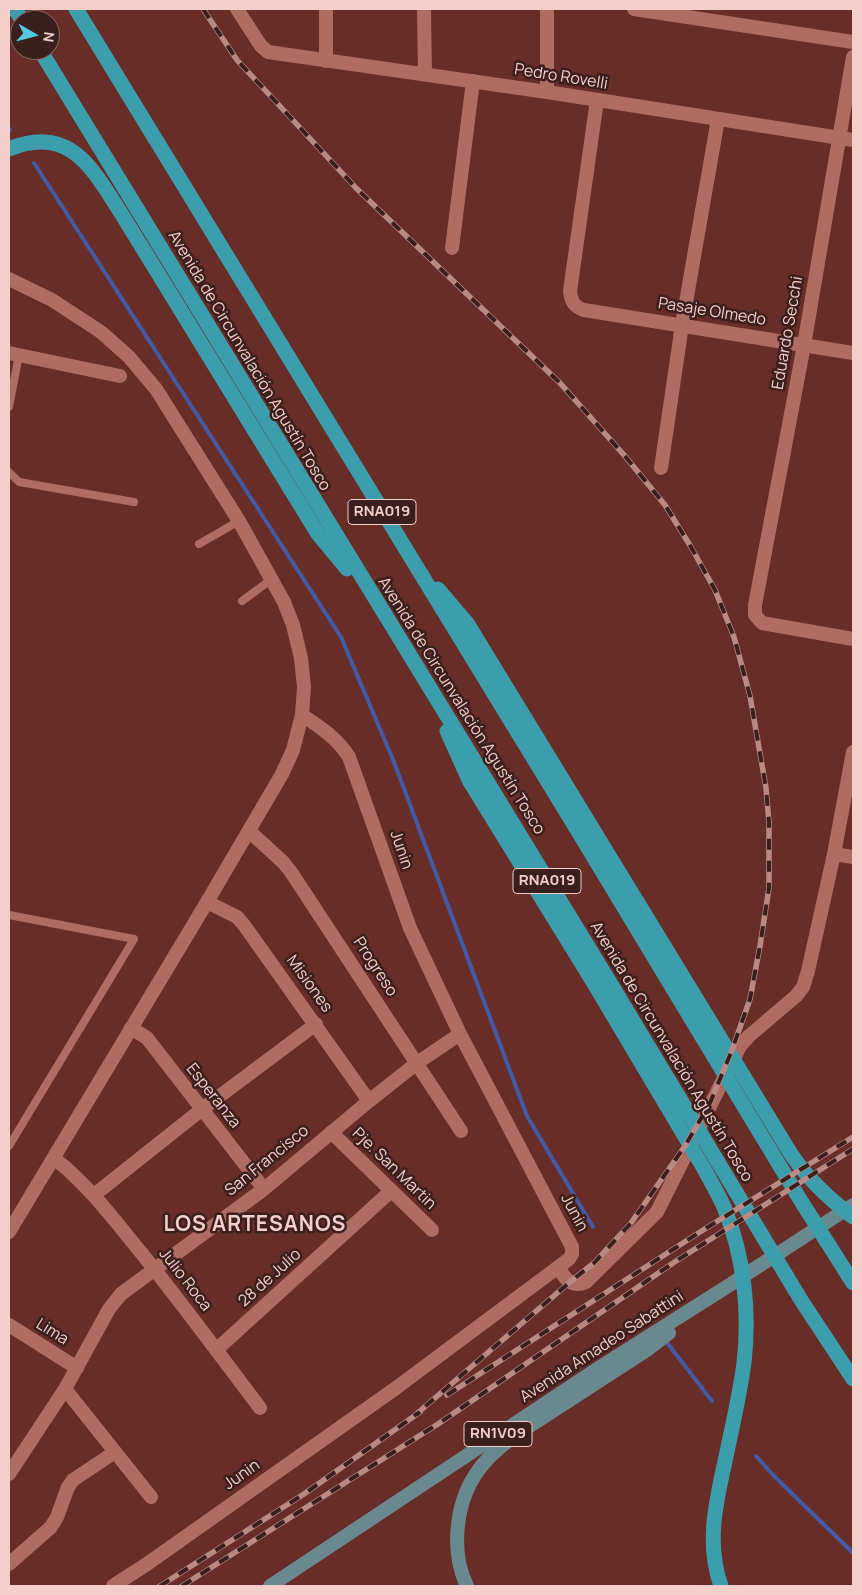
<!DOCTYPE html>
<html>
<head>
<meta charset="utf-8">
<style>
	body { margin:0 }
	#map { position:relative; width:862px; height:1595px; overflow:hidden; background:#682d26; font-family:Manrope,sans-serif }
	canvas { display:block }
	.frame { position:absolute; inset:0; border:10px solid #f4cec8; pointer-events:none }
	.north { position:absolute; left:10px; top:10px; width:50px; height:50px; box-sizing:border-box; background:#3b1f1c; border:1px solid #856561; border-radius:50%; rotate:98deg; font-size:14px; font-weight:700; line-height:20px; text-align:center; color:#f4cec8 }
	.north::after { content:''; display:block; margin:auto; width:18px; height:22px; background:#53cadc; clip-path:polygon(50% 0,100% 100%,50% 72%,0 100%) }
</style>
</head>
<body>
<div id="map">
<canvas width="862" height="1595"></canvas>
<div class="frame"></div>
<div class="north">N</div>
</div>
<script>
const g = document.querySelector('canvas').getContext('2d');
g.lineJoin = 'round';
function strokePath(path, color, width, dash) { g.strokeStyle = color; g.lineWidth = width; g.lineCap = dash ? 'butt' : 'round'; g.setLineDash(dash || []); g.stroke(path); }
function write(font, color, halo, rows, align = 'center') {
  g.font = font + ' Manrope,sans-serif'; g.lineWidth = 5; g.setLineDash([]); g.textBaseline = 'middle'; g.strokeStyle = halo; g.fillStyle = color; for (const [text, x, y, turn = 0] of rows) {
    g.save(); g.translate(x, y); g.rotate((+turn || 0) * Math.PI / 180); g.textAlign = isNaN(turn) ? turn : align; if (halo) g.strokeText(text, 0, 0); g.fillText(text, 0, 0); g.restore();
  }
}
strokePath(new Path2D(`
	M9,128L10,130
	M34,163L341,637L394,762L527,1116L593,1227
	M665,1340L712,1401
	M756,1456L774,1476L853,1553`), '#435aa4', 4);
strokePath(new Path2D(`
	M9,407L19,355
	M9,472L19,482L134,502
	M199,544L239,521
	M242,601L272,579
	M9,915L134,939L9,1146`), '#af6c63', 8);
strokePath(new Path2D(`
	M237,9L261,46L268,52L547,92L853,140
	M326,9V61
	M424,9L425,74
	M547,9V92
	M634,9L853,42
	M853,57L804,345L755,605V615L762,623L853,639
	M597,100L570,291C571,301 574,307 584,310L853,353
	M452,248L473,81
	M9,353L120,376
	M661,468L682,325L718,119
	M249,831L283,862L291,872L461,1131
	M834,854L853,857
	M207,902L237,917L244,925L369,1101
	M131,1028L147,1038L264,1189
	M331,1132L432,1230
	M54,1158C89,1186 111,1216 139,1250C181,1302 220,1355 260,1408
	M94,1195L201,1110L316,1024
	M559,1267C564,1279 572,1288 586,1282L657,1212L740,1046L749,1036L796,996L803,987L808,971L834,854L853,752
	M9,1325L77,1368
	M216,1350L391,1191
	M65,1389L151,1497
	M9,1474L65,1389L109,1309L121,1294L264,1189L369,1101L417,1063L460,1034
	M9,1564L51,1527L57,1517L68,1487L73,1480L115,1452
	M113,1586L147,1564L396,1388L569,1259L572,1254V1247L460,1034L410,928L349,757C337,738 320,727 302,715`), '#af6c63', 14);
strokePath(new Path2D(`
	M9,279L52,300L101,332L129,357L156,389L239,521L284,602L293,625L301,658L304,687L302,715L293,750L282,774L207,902L9,1232`), '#af6c63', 14);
strokePath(new Path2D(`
	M270,1586L597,1369L728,1286L853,1205
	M467,1586C451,1553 455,1506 475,1475C485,1459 498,1448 513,1437L647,1350L669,1333`), '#6a898f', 14);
strokePath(new Path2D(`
	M15,9L22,20
	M76,9L581,836L801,1201L853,1283
	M40,50L606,976L801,1300L853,1379
	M9,149C70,124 92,168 121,213L318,534L347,569
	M438,589L467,623L791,1154C808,1179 829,1199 853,1217
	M447,731L469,780L595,985L703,1167C710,1180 718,1193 724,1207C744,1256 750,1311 744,1363C740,1393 733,1423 727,1452C717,1498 705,1541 721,1586`), '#3c9dac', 15);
const rail = new Path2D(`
	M203,9L237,60L356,188L560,383L624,455L665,505L691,547L715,590L734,637L750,696L766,788L769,823V888L760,946L750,999L732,1050L710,1103L685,1146L631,1223L594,1263L570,1282L414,1416
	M447,1395L700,1232L853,1137
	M160,1586L304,1494L420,1412
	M182,1586L438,1424L676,1261L853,1149`);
strokePath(rail, '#b98a84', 5.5);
strokePath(rail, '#3b1f1c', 4, [11]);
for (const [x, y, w] of [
	[382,512,68],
	[547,881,68],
	[498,1434,68]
]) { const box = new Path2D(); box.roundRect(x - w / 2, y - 12.5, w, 25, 4); g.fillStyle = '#3b1f1c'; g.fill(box); strokePath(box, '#f4cec8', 1); }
write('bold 15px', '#f4cec8', null, [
	["RNA019",382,512],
	["RNA019",547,881],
	["RN1V09",498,1434]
]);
write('16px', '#f4cec8', '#3b1f1c', [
	["Pedro Rovelli",561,77,9],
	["Pasaje Olmedo",712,312,9],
	["Eduardo Secchi",788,333,-80],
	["Avenida de Circunvalación Agustín Tosco",249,361,59],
	["Avenida de Circunvalación Agustín Tosco",461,706,58],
	["Junin",401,850,71],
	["Progreso",375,967,57],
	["Misiones",309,984,54],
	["Avenida de Circunvalación Agustín Tosco",671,1052,59],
	["Esperanza",213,1096,52],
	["San Francisco",267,1161,-39],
	["Pje. San Martin",394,1169,44],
	["Junin",574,1213,62],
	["28 de Julio",270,1278,-42],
	["Julio Roca",185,1280,52],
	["Lima",52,1332,32],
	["Avenida Amadeo Sabattini",602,1347,-33],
	["Junin",242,1475,-35]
]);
g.letterSpacing = '1px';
write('bold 21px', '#f4cec8', '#3b1f1c', [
	["LOS ARTESANOS",255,1225]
]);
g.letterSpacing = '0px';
</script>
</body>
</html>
